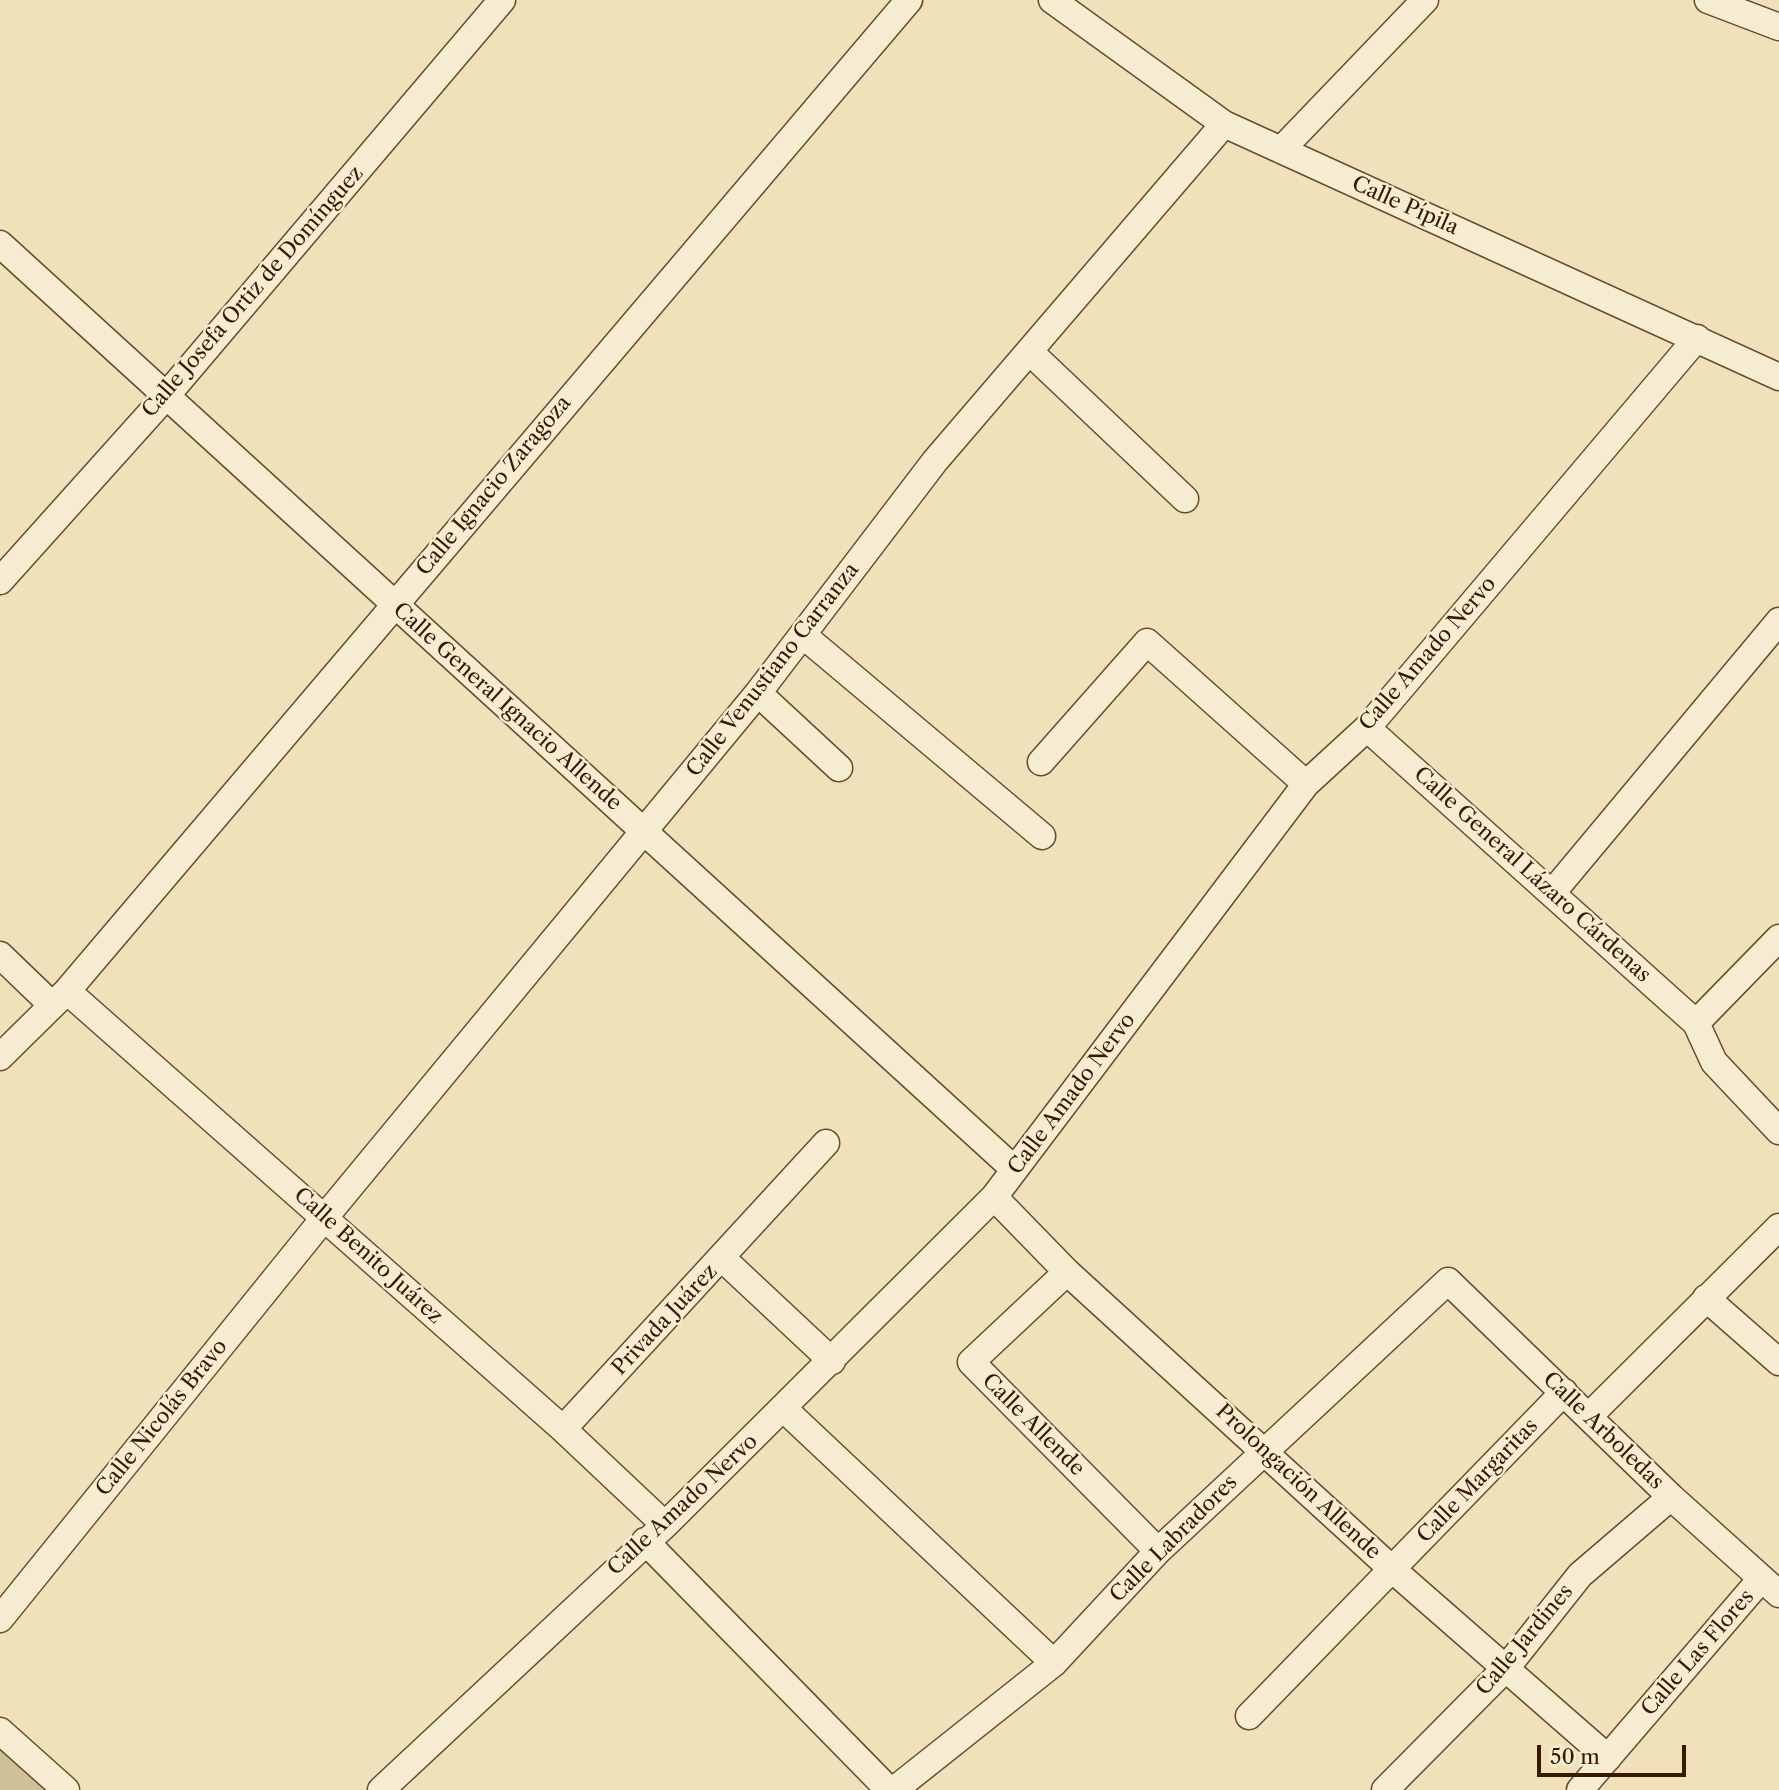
<!DOCTYPE html>
<html>
<head>
<meta charset="utf-8">
<style>
	body { margin:0 }
	#map { position:relative; width:1779px; height:1790px; overflow:hidden; background:#f0e1ba; font-family:"Libre Caslon Text",serif }
	canvas { display:block }
	.scale { position:absolute; left:1537px; top:1745px; width:149px; height:32px; box-sizing:border-box; border:4px solid #351c00; border-top:0; padding-left:9px; font-size:21px; line-height:24px; white-space:nowrap; color:#351c00; -webkit-text-stroke:5px #f5ecd2; paint-order:stroke }
</style>
</head>
<body>
<div id="map">
<canvas width="1779" height="1790"></canvas>
<div class="scale">50 m</div>
</div>
<script>
const g = document.querySelector('canvas').getContext('2d');
g.lineJoin = 'round';
function fill(path, color) { g.fillStyle = color; g.fill(path, 'evenodd'); }
function strokePath(path, color, width, dash) { g.strokeStyle = color; g.lineWidth = width; g.lineCap = dash ? 'butt' : 'round'; g.setLineDash(dash || []); g.stroke(path); }
function write(font, color, halo, rows, align = 'center') {
  g.font = font + ' "Libre Caslon Text",serif'; g.lineWidth = 5; g.setLineDash([]); g.textBaseline = 'middle'; g.strokeStyle = halo; g.fillStyle = color; for (const [text, x, y, turn = 0] of rows) {
    g.save(); g.translate(x, y); g.rotate((+turn || 0) * Math.PI / 180); g.textAlign = isNaN(turn) ? turn : align; if (halo) g.strokeText(text, 0, 0); g.fillText(text, 0, 0); g.restore();
  }
}
fill(new Path2D(`
	M0,1749L46,1790H0Z`), '#d0c09a');
const minor = new Path2D(`
	M1052,0L1224,124L1779,377
	M1708,0L1779,27
	M1281,150L1425,0
	M0,244L1014,1169
	M1031,353L1185,499
	M0,581L166,396L502,0
	M804,636L1042,836
	M758,693L839,768
	M1367,728L1696,1023L1714,1062L1779,1131
	M1041,762L1147,642L1306,784
	M1552,893L1779,621
	M0,955L52,1005
	M67,991L563,1429L665,1525
	M1696,1023L1779,938
	M0,1057L67,991L909,0
	M994,1197L1067,1272L1393,1570L1608,1758
	M723,1259L832,1361
	M1067,1272L971,1362L1158,1551
	M1706,1298L1779,1362
	M784,1409L1054,1663
	M1589,1416L1779,1227
	M563,1429L826,1143
	M645,1541L889,1790
	M0,1619L325,1217L758,693L935,461L1224,124
	M1249,1716L1564,1392
	M0,1731L66,1790
	M381,1790L665,1525L994,1197L1306,784L1367,728L1697,338
	M894,1790L1054,1663L1158,1551L1448,1281L1671,1497L1779,1594
	M1385,1790L1507,1667L1580,1575L1671,1497
	M1580,1790L1761,1579`);
strokePath(minor, '#644d2e', 29);
strokePath(minor, '#f5ecd2', 26);
write('21px', '#351c00', '#f5ecd2', [
	["Calle Pípila",1405,206,24],
	["Calle Josefa Ortiz de Domínguez",253,292,-49],
	["Calle Ignacio Zaragoza",494,486,-50],
	["Calle Amado Nervo",1428,654,-49],
	["Calle Venustiano Carranza",773,670,-52],
	["Calle General Ignacio Allende",507,707,42],
	["Calle General Lázaro Cárdenas",1532,875,42],
	["Calle Amado Nervo",1072,1094,-53],
	["Calle Benito Juárez",368,1256,42],
	["Privada Juárez",665,1320,-47],
	["Calle Nicolás Bravo",162,1418,-51],
	["Calle Allende",1033,1425,45],
	["Calle Arboledas",1603,1431,44],
	["Calle Margaritas",1478,1481,-46],
	["Prolongación Allende",1298,1482,43],
	["Calle Amado Nervo",683,1505,-43],
	["Calle Labradores",1174,1539,-45],
	["Calle Jardines",1525,1640,-50],
	["Calle Las Flores",1698,1653,-49]
]);
</script>
</body>
</html>
